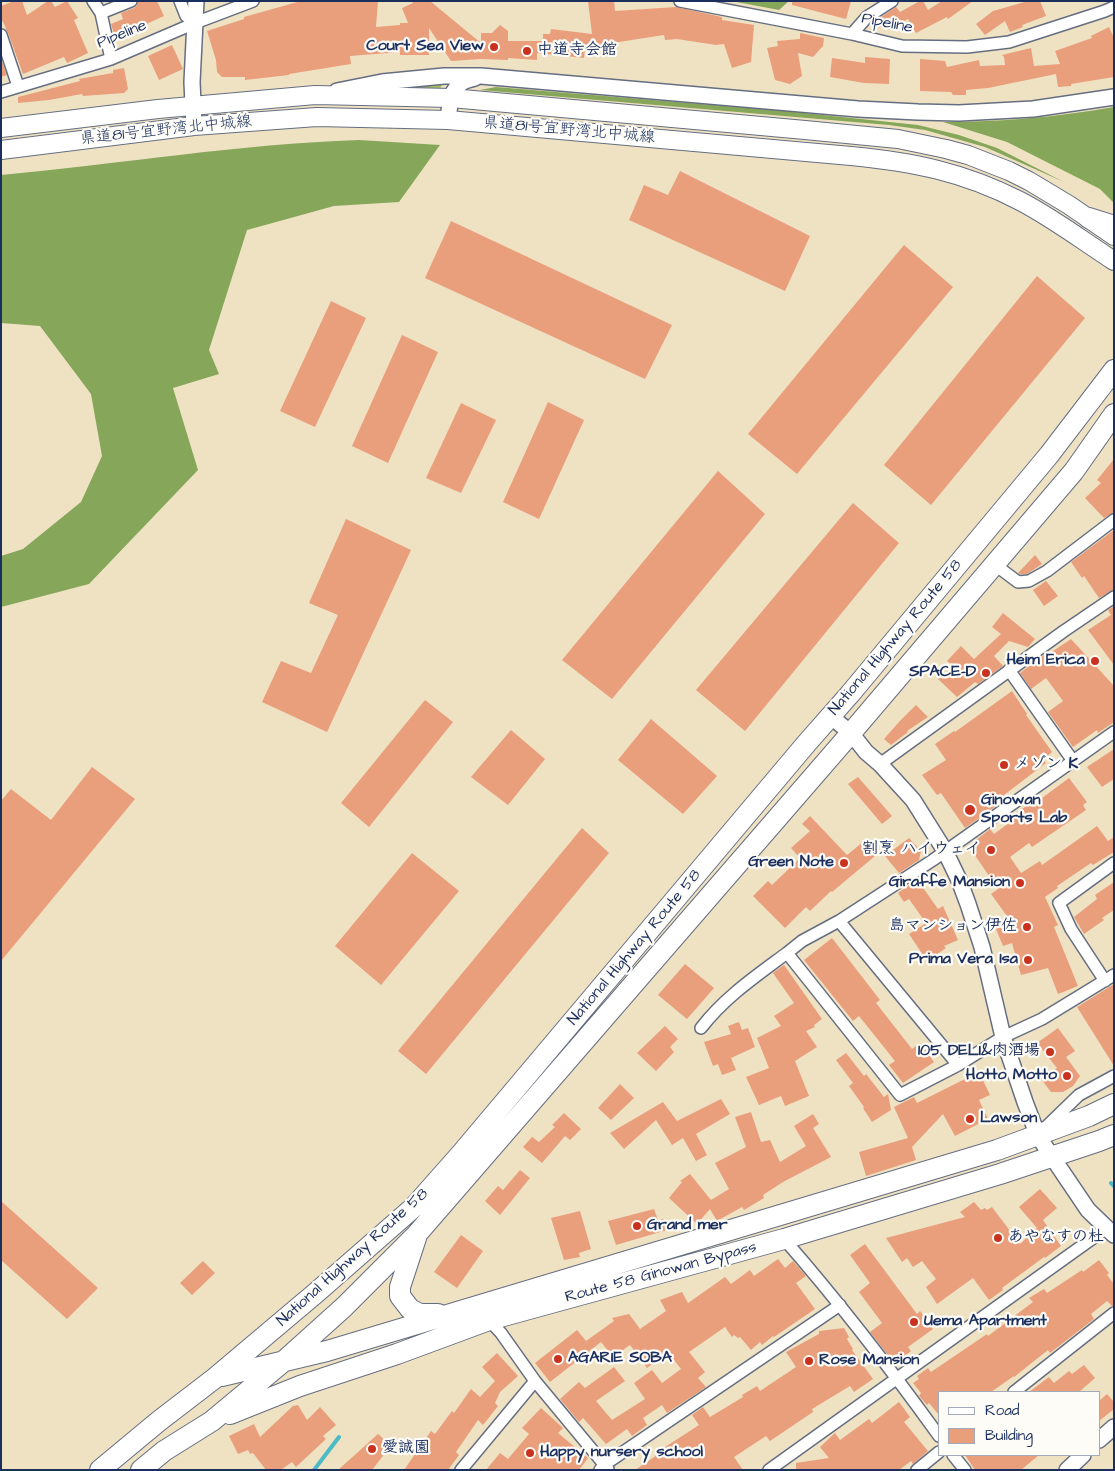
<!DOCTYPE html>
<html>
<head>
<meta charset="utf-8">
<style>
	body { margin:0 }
	#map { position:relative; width:1115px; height:1471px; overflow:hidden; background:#efe2c3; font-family:"Architects Daughter",sans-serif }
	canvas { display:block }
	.frame { position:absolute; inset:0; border:2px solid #1b2f5e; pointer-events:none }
	.legend { position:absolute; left:938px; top:1391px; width:162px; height:65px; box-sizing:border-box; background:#fdfcf7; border:1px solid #a3aaba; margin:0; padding:6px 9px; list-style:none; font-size:15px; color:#1b2f5e }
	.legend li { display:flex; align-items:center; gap:10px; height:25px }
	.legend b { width:25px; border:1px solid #a3aaba }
</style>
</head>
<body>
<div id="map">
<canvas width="1115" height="1471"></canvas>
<div class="frame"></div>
<ul class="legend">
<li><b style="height:6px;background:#fff"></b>Road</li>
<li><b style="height:14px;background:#e99e7c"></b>Building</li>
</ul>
</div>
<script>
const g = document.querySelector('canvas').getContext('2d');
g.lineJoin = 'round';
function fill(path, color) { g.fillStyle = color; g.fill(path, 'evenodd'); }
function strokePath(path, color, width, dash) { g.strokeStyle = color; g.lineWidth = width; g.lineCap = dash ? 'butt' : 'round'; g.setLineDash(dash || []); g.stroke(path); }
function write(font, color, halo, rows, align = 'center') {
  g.font = font + ' "Architects Daughter","Klee One",sans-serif'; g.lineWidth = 4.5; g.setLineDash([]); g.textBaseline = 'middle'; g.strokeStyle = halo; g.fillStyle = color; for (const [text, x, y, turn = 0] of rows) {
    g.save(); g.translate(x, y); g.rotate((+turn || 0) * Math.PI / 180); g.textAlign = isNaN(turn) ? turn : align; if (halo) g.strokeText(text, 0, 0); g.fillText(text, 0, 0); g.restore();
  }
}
fill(new Path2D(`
	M443,82L439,92L384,87Z`), '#a8c065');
fill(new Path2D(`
	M731,1H789L779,10Z
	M496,87L785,111L918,125L959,135L997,148L1064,182L985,147L925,130L889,125L480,90Z
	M1114,107V203L1100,189L1007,142L943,122C1000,122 1057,117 1114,107Z
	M359,140L440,145L399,202L334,206L247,230L209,350L219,374L173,388L198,470L89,584L1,607V556L23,549L81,502L102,456L91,394L40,326L1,323V175C120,164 239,144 359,140Z`), '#86a65a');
strokePath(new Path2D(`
	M1111,1183L1114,1186
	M314,1470L339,1437`), '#4dbbc5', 4);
fill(new Path2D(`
	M14,1H22L27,15L48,1H51L55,7L67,1L78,18L74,20L88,53L67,63L64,57L23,74L8,33L5,29L6,28L1,18V6Z
	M138,1H157L164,16L142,26L143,29L116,40L111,24L123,19L121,13L134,8L137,5Z
	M301,1H378L376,27L400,25V23H408L402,8L413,3L412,1H430L481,43V33H492L500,25L508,31V41H543V34H550L551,29L592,34L588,1H614L615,11L676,7L722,17V20L754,25L751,62L732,68L724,44L716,45L677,39L665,40L664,35L593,46V49L585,48L584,58L537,53V60L508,58V60L481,59L451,61L429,28V55H400V52L350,56L351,64L289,74V75L245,80V77H222L217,72L216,60L207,31L244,19V17Z
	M792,1H851L846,19L792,5Z
	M920,1H923L928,10L942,1H973L948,19L947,17L916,33L908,19L889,30L884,25L879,28L875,21L896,7L900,12Z
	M1028,1H1040L1046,16L1022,25L1023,27L1010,32L1005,21L985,35L976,24L993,11Z
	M1109,27L1114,38V77L1071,84V86L1058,87L1056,74L988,88L966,90V95H953L951,92L920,91V59L945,61L947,67L979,60L980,66L1005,65L1004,57L1002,55L1031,48L1034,66L1060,64L1055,51L1092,38L1091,36Z
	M800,33L824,38L823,46L813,57L798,53L802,76L790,84L775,80L767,48L778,46L777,41L800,39Z
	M172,45L183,69L159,80L148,56Z
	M865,57L890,59L889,84L864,83L830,77L832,58L865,63Z
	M1,59L7,75L1,77Z
	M124,68L128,89L124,93L83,96L82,94L49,100L18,103V97L80,81L79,79L113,73V70Z
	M680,171L810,236L785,291L629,220L644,185L668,195Z
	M451,221L672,325L645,379L425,278Z
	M904,245L953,287L797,474L748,434Z
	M1037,276L1085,318L931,505L884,465Z
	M331,301L366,318L315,427L280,411Z
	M402,335L438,352L388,463L352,446Z
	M548,402L584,420L539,519L503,502Z
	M461,403L496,420L461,493L426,478Z
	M1114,459V513L1104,518L1085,498L1101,483L1097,480Z
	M718,471L765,514L612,699L562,660Z
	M853,503L899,543L745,731L696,690Z
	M346,519L411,550L327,732L262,702L281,661L311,673L338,615L309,603Z
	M1114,530V590L1099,598L1084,576L1082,578L1071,562Z
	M1035,555L1042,564L1027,574H1020L1018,573Z
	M1046,581L1058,596L1044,606L1033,590Z
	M1114,606V665L1088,630L1111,615L1108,610Z
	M1003,613L1035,639L1028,647L1009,641L994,656L1003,666L978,684L975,682L957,697L938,679L954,666L947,661L961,646L974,659L1001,634L992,627Z
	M1071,639L1114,686V722L1098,733L1097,730L1073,747L1048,712L1063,701L1046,678L1031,689L1020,673L1049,651L1050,653Z
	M1012,691L1027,714L1026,715L1052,752L1043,760L1046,763L1004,795L1006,799L965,828L941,793L937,795L922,775L946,760L935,744L954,731L955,732Z
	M425,700L453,722L369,827L341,803Z
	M916,705L928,717L907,731L908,732L891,745L884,739L899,722Z
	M651,719L717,776L683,814L618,760Z
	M511,730L545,759L508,805L471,777Z
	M1114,749V779L1102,787L1087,767Z
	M92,767L135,799L1,961V801L11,789L51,820Z
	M858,777L892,816L882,824L848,784Z
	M1069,778L1087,802L1083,805L1086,810L1032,847L1029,843L1010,857L1021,873L1040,861L1042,865L1097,826L1108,841L1114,837V852L1093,865L1091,863L1057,886L1058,888L1045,897L1058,925L1054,927L1078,986L1058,994L1048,968L1021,975L1012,943L1003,946L996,929L1012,923L991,894L998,889L972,851L974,849L970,845L990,829L994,834L1013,820L1010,817L1041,796L1042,798Z
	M810,816L847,855L863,842L875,856L832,892L831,891L810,911L806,907L785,928L753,896L768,881L772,885L800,858L791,848L810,831L802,824Z
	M582,828L609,853L426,1074L398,1051Z
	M909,838L921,851L919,860L899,873L885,856Z
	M412,853L459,891L381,985L335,946Z
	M917,879L938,909L943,906L958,940L944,946L946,948L927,961L909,934L926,923L909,899L904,902L898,893Z
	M1114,882V910L1102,918L1104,920L1084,934L1074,917L1097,899L1095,895Z
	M832,938L880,1000L876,1003L912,1049L920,1043L934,1062L903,1083L889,1065L895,1061L859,1016L853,1021L804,960Z
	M685,964L714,988L687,1019L658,995Z
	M784,965L822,1019L814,1025L815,1027L806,1031L817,1047L795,1061L809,1096L785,1106L781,1096L759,1105L746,1077L769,1068L757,1038L781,1026L774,1016L794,1003L773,973Z
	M1114,984V1066L1077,1007Z
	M739,1022L742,1030L748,1028L755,1047L731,1058L736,1070L722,1075L718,1064L713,1066L704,1042L731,1034L728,1026Z
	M665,1026L678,1039L670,1047L674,1052L656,1071L637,1053Z
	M1058,1028L1075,1051L1066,1057L1080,1076L1073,1086L1063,1092H1051L1041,1079L1057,1068L1037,1043Z
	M846,1053L864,1076L866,1074L884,1097L888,1094L891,1110L872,1122L863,1108L864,1107L849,1086L853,1083L836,1060Z
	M979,1072L990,1095L979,1100L988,1119L955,1136L943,1114L912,1147L916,1160L866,1176L859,1152L908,1138L894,1107L914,1097L917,1103Z
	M620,1084L634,1098L611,1120L598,1108Z
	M721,1099L730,1114L696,1134L707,1155L696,1161L683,1138L672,1145L656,1120L624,1149L610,1133L663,1102L677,1121Z
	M751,1112L761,1142L770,1140L780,1162L806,1146L794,1126L813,1114L819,1124L813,1128L831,1157L783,1182L763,1195L764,1198L744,1210L742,1207L717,1221L710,1209L697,1224L669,1198L682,1182L680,1181L690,1174L711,1200L729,1189L715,1163L746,1147L735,1117Z
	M564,1113L581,1129L570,1140L565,1136L542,1163L523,1147L532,1137L539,1142L555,1127L552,1125Z
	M520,1170L530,1178L500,1215L485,1201L498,1186L503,1190Z
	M1040,1189L1057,1208L1043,1220L1061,1246L1045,1258L1044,1257L1002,1288L1003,1290L989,1300L973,1278L937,1304L926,1287L936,1279L922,1261L913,1267L907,1258L902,1262L886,1238L965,1217L960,1212L974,1202L981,1210L985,1208L987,1210L992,1207L1020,1244L1037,1228L1019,1207Z
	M1,1201L98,1288L67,1319L1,1260Z
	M654,1209L658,1220L664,1219L667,1230L616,1245L608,1221Z
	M580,1211L591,1249L579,1253L580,1257L564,1260L551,1218Z
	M461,1235L483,1251L457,1288L434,1272Z
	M865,1244L917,1314L920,1311L933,1329L908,1347L911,1351L895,1364L870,1332L882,1323L859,1292L870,1283L850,1255Z
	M778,1259L785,1268L793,1261L806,1276L796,1283L815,1309L774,1337L773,1336L762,1345L760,1342L751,1350L740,1337L738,1338L734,1335L732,1337L725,1327L689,1352L705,1372L698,1378L706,1387L667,1413L662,1405L643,1418L647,1425L632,1436L627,1429L606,1444L583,1418L579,1422L560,1399L579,1382L585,1388L614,1367L625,1381L596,1401L612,1420L645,1399L634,1383L652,1370L662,1383L681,1369L668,1352L647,1368L630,1345L613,1357L601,1342L550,1382L535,1363L577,1330L586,1341L614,1321L612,1318L629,1314L640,1329L666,1311L660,1300L682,1292L688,1303L725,1277L731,1284L750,1270L754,1276Z
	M1099,1260L1109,1273L1107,1275L1114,1284V1306H1112L1107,1301L1091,1314L1094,1319L1050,1353L1048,1350L1014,1377V1376L991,1392H939V1415L929,1403L927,1405L919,1396L921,1393L913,1383L919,1379L917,1376L928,1368L931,1372L987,1334L988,1336L1033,1302L1029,1298L1044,1289L1047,1293L1082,1270L1083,1272Z
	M203,1261L215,1273L192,1295L180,1283Z
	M844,1328L849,1337L847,1339L853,1349L852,1350L873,1379L854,1392L850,1386L812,1409L813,1412L770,1441L766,1436L734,1457L743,1470H635L660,1453L659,1451L699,1425L692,1415L703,1407L710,1417L743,1397L742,1395L757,1386L760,1391L796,1367L786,1352L819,1334V1331Z
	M497,1353L518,1376L500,1392L495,1403L498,1406L483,1425L478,1420L456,1452L459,1455L448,1470H404L431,1431L435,1434L452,1411L454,1413L471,1389L480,1397L495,1381L482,1367Z
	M1084,1365L1095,1378L1079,1392H1029L1049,1377L1054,1383L1069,1371L1072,1374Z
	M1107,1394L1114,1402V1409L1099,1421V1401Z
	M899,1402L910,1417L904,1422L928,1451L913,1464L911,1461L899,1470H796V1463L829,1458L820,1447L835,1433L840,1440L869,1419L872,1423Z
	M298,1405L307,1420L320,1407L336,1425L323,1436L326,1439L296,1467L292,1462L281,1470H266L253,1453L250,1454L248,1450L238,1454L229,1436L254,1424L260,1437L293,1406Z
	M541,1408L563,1428L558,1433L588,1458L579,1470H486L500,1453L508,1459L529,1434L522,1428Z
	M378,1434L386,1441L381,1446L386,1452L372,1470H338Z
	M965,1455H1039L1021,1470H975Z`), '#e99e7c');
const street = new Path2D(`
	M93,1L101,13L111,59
	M180,1L186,16L195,23
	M680,1L852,34L902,46L967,47L1009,42L1105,11L1114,7
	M101,13L131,1
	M852,34L867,17L892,1
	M1,35L18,86
	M1,92L111,59L195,23L253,1
	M994,564L1018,582L1029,581L1047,571L1114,520
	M1009,670L1073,761
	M1114,732L933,860L839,921L802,941L787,953L900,1095L958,1065L1003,1037L1042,1019L1114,975
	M880,764L1064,631L1114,597
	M839,921L958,1065
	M1105,981L1071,929L1059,903L1114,863
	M701,1028C725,997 756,976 787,953
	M1046,1127L1079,1095L1114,1076
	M784,1239C839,1302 890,1368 939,1436
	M489,1320L501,1333L535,1381L608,1469
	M1014,1392L1114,1313
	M953,1455L965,1470
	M461,1470L535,1381
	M600,1470L604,1465L840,1305
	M769,1470L1107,1228
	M917,1470L939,1452`);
const secondary = new Path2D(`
	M337,91L382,82L444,76H481L858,109L918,112L959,113L1033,109L1114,97
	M448,120C450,107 449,90 463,82C466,80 471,79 475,78
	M194,126L192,82L196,1
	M830,716L851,733L866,752L880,764L913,800L945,851L959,880L968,904L982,947L1003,1037L1025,1102L1038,1136L1088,1210L1114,1235
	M1099,1440L1114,1427
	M1067,1470L1083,1455`);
const primary = new Path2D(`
	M1,128L158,109L315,95L451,98L805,130L898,139L946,149L968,155L1009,171L1029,181L1069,205L1114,236
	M1,150L194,126L317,117L448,120L851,156C913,162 964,172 1020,201C1053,218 1083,241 1114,261`);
const highway = new Path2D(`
	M1089,218L1114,226
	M416,1238L400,1287V1296L410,1309L420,1314H438
	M222,1376L327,1351L997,1150L1089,1116L1114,1104
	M230,1414L300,1386L397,1354L489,1320L784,1239L1000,1174L1099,1141L1114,1135
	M100,1470L159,1421L215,1378L317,1292L414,1207L460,1155L806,744L850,694L1049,455L1114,370
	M141,1470L164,1451L212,1421L284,1361L344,1307L417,1234L851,733L1074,471L1114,414`);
strokePath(street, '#656e81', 14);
strokePath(secondary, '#656e81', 18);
strokePath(primary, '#656e81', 20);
strokePath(highway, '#656e81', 22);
strokePath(street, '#fff', 11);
strokePath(secondary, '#fff', 15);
strokePath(primary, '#fff', 18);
strokePath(highway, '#fff', 20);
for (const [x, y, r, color] of [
	[494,47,5,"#c8321e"],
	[527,51,5,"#c8321e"],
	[1095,661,5,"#c8321e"],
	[986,673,5,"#c8321e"],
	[1004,765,5,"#c8321e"],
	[970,810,6,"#c8321e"],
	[991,850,5,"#c8321e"],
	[844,863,5,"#c8321e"],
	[1020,883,5,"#c8321e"],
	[1027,927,5,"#c8321e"],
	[1028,960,5,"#c8321e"],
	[1050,1052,5,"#c8321e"],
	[1067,1076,5,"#c8321e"],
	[970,1119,5,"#c8321e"],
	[637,1226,5,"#c8321e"],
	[998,1238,5,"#c8321e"],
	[914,1322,5,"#c8321e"],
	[558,1359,5,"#c8321e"],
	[809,1361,5,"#c8321e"],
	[372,1449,5,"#c8321e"],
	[530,1453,5,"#c8321e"]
]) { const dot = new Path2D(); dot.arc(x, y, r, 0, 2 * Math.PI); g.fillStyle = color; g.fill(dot); strokePath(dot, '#fdfcf7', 2); }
write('16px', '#1b2f5e', '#fdfcf7', [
	["Pipeline",887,24,11],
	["Pipeline",122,35,-22],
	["県道81号宜野湾北中城線",166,131,-6],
	["県道81号宜野湾北中城線",569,131,5],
	["National Highway Route 58",896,638,-50],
	["National Highway Route 58",635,948,-50],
	["National Highway Route 58",353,1258,-42],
	["Route 58 Ginowan Bypass",661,1273,-15]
]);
write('bold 16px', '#1b2f5e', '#fdfcf7', [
	["Court Sea View",484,47,"right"],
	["中道寺会館",537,51],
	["Heim Erica",1085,661,"right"],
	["SPACE-D",976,673,"right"],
	["メゾン K",1014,765],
	["Ginowan",981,801],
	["Sports Lab",981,819],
	["割烹 ハイウェイ",981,850,"right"],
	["Green Note",834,863,"right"],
	["Giraffe Mansion",1010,883,"right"],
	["島マンション伊佐",1017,927,"right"],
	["Prima Vera Isa",1018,960,"right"],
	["105 DELI&肉酒場",1040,1052,"right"],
	["Hotto Motto",1057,1076,"right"],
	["Lawson",980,1119],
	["Grand mer",647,1226],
	["あやなすの杜",1008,1238],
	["Uema Apartment",924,1322],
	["AGARIE SOBA",568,1359],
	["Rose Mansion",819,1361],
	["愛誠園",382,1449],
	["Happy nursery school",540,1453]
], 'left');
</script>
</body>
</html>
